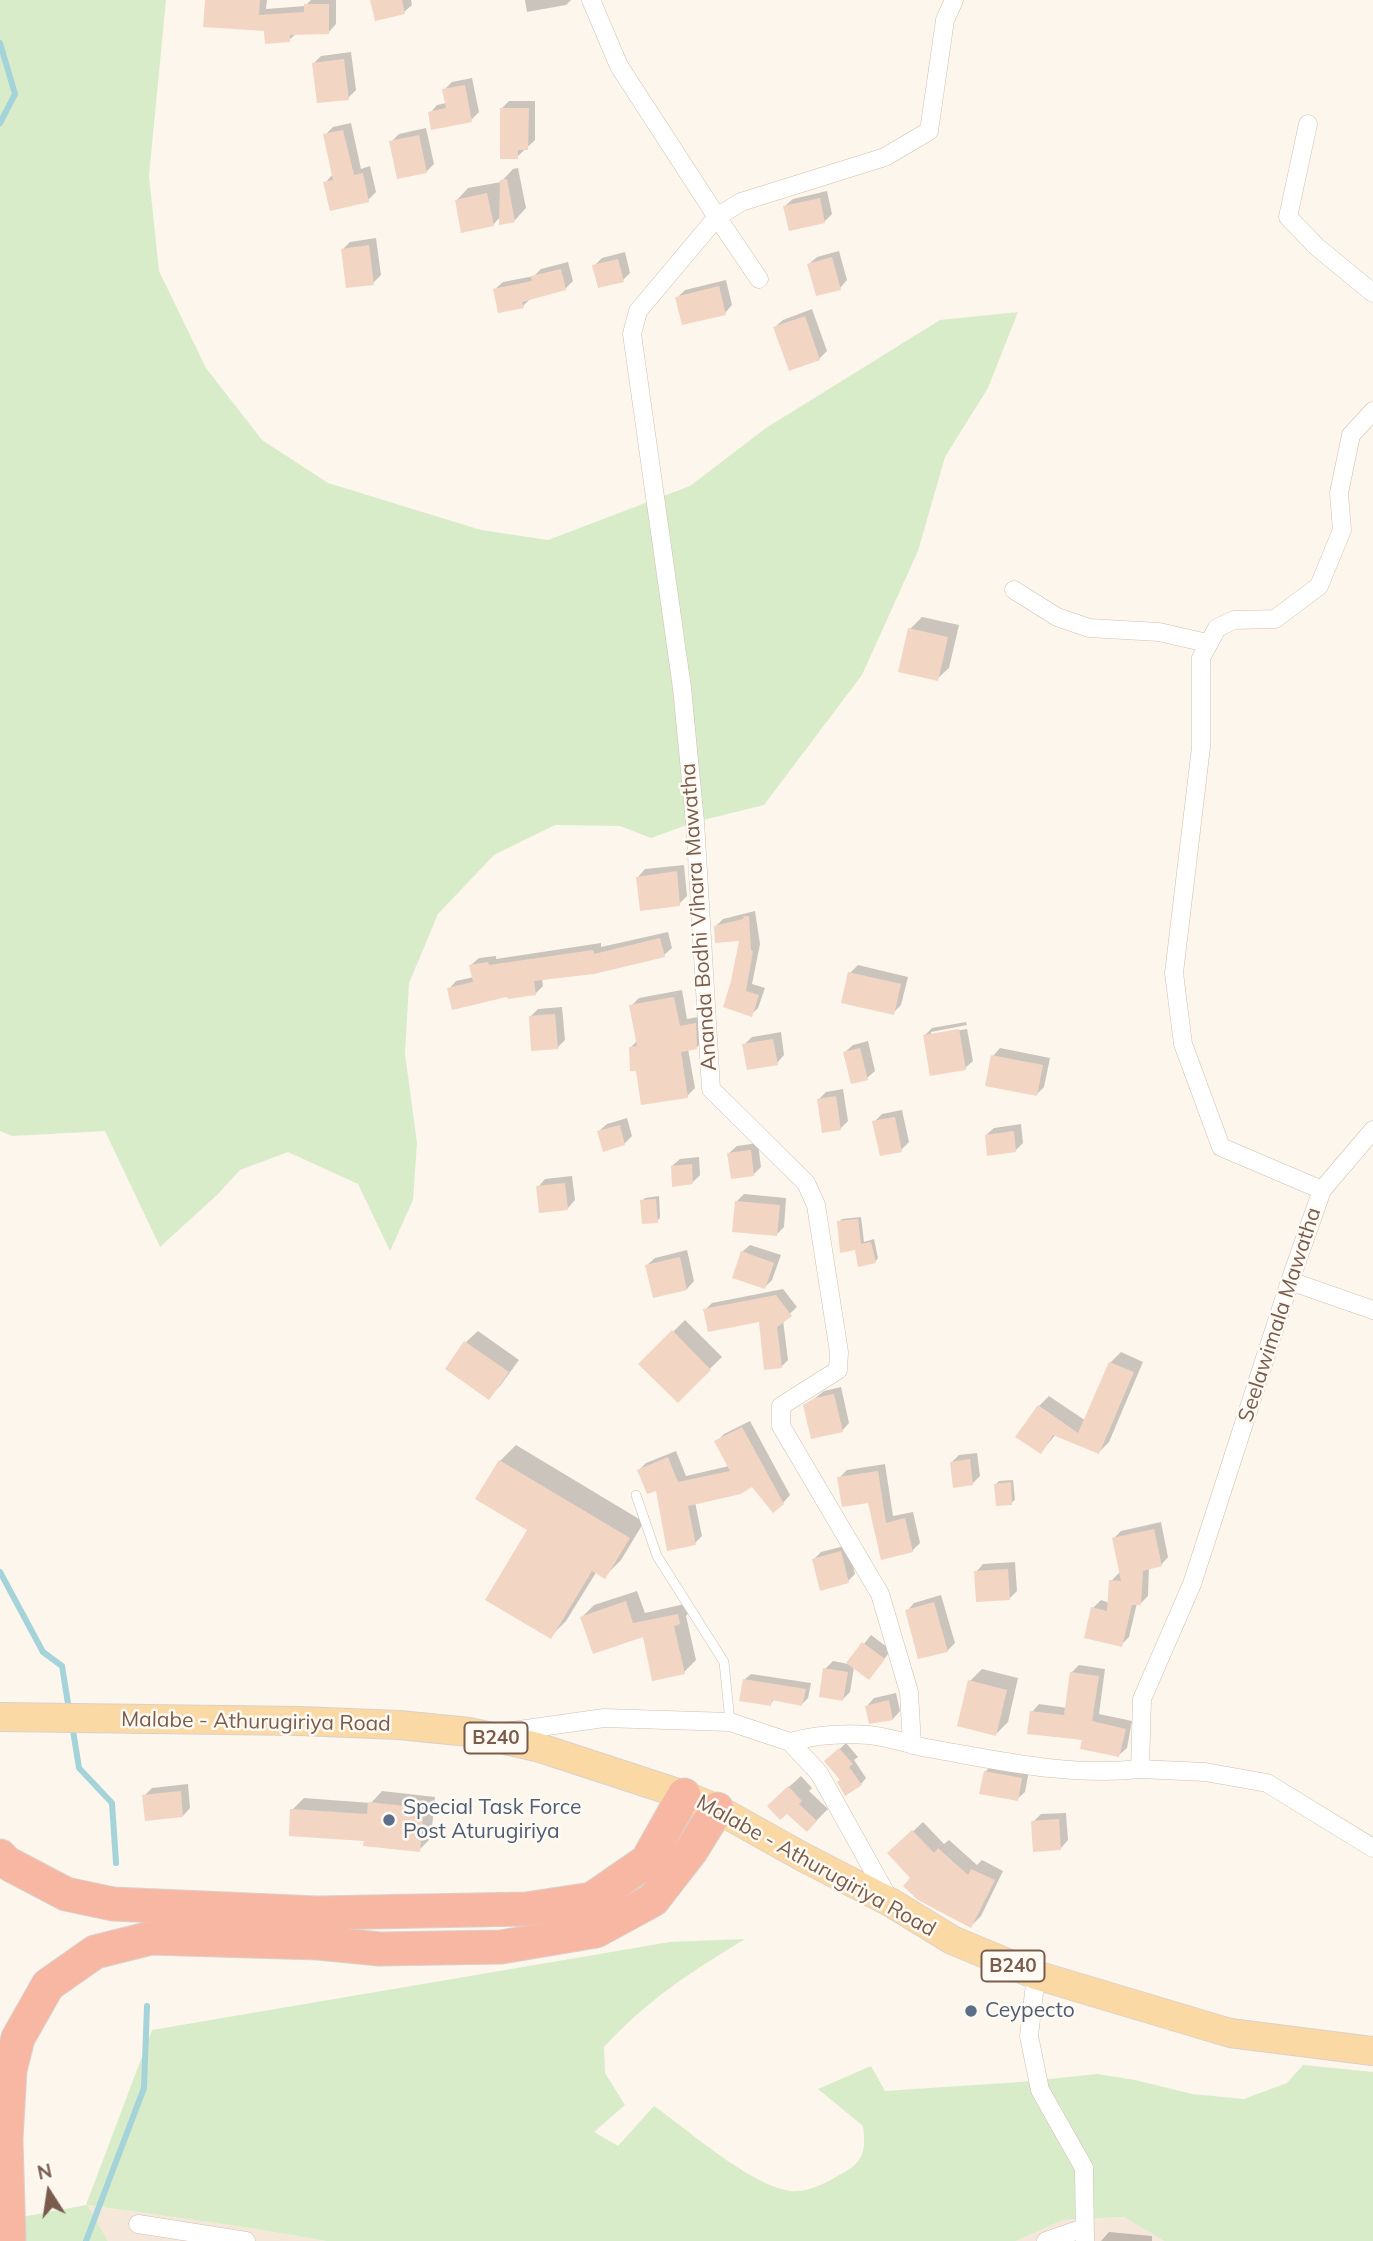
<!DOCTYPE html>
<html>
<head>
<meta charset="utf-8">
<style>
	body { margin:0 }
	#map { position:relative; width:1373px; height:2241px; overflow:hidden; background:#fdf6ec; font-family:Mulish,sans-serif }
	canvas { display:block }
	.north { position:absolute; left:14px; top:2157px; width:70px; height:70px; -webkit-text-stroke:5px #fffaf3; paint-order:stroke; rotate:348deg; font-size:19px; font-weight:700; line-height:28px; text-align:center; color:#7a5c4d }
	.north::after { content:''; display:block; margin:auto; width:24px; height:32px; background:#7a5c4d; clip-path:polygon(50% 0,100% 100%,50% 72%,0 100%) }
</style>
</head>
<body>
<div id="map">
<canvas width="1373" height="2241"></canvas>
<div class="north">N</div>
</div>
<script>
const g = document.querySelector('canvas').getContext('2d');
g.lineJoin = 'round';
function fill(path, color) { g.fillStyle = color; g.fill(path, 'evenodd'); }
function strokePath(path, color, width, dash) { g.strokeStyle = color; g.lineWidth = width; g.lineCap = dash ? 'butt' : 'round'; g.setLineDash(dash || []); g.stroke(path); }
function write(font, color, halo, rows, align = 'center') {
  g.font = font + ' Mulish,sans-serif'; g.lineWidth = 5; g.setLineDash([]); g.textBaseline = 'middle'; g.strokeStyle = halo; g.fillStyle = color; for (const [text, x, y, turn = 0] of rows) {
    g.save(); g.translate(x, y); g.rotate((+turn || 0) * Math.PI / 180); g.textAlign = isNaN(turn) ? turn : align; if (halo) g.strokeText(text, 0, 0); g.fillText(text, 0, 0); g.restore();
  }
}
fill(new Path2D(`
	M86,2205L237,2226L326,2241H108Z
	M1124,2217L1164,2241H1016L1063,2220Z`), '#f5e8da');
fill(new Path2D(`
	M0,0H166L149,176L159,271L206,368L262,440L328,483L481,530L548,540L690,486L766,428L940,320L1018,312L988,388L945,457L918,551L862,675L764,805L695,822L651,838L620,826L555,825L494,855L438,914L409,983L405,1054L417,1143L413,1200L390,1251L358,1184L288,1152L240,1170L217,1195L160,1247L105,1131L12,1136L0,1131Z
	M745,1939C692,1971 646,2001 604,2047L605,2073L625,2105L594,2132L618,2146L654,2106C688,2130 750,2185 790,2191C808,2193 826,2183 841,2174C864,2162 866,2151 863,2126L818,2089L871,2066L885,2091L1020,2082L1097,2074L1135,2080L1192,2094L1244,2099L1287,2083L1303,2065L1373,2072V2241H1164L1124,2217L1063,2220L1016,2241H326L237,2226L87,2205L108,2241H0V2221L86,2205L152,2030L670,1942Z`), '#d8ecc9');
fill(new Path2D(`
	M206,0H267L266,9L305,6L311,0H336V24L329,32L297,33L289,40Z
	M372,0H411L412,5L404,12Z
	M525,0H571L566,5L527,12Z
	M351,52L356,90L348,98L313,64L321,56Z
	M472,78L479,112L471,120L430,113L437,105L446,103L444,90L452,82Z
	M509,101H535V140L517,157L501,109Z
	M351,123L361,169L370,166L376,192L368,200L325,183L333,174L325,135L333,127Z
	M426,128L434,164L426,172L391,142L399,134Z
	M518,168L526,208L515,220L501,216L493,225L457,200L468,188L501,182L513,169Z
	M827,191L832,214L824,222L785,206L793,199Z
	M376,238L381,275L373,283L342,250L350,242Z
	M839,251L847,280L840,288L809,264L817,257Z
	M625,252L630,273L623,280L594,266L602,258Z
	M568,262L573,281L565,289L530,299L523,306L495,289L503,282L534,276L541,269Z
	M726,280L732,305L725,313L677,298L685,290Z
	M812,309L827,351L819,359L775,327L783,320Z
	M922,617L959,625L949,668L937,679L910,629Z
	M684,865L687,896L679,904L638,877L645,869Z
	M755,911L760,944L752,984L765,988L758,1008L751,1015L733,982L741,939L716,926L723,919Z
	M668,932L672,948L664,955L542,978L543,986L536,993L449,989L456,981L474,977L471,965L479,958L496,956V959L601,943V947Z
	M858,965L908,977L901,1005L893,1013L850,973Z
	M682,990L687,1019L703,1016L704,1040L696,1048L688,1049L695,1088L687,1096L637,1069L631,1047L637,1041L631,1006L639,998Z
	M562,1007L565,1040L557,1048L531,1016L538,1009Z
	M966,1022L967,1025L931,1032V1035L967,1029L973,1061L965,1068L925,1035L932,1028Z
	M781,1032L784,1055L777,1063L744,1045L752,1037Z
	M868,1041L875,1071L867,1078L845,1052L853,1045Z
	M1000,1048L1050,1058L1044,1087L1036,1095L993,1056Z
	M843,1089L848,1121L840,1129L819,1099L826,1092Z
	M902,1110L909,1142L901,1150L874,1122L882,1114Z
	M627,1118L632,1136L624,1144L599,1131L607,1124Z
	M1021,1124L1023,1143L1016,1150L986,1135L994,1128Z
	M758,1143L761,1167L753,1175L729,1153L737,1146Z
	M699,1157L700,1175L692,1183L672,1166L680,1159Z
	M572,1176L575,1200L568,1208L538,1187L545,1179Z
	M744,1194L786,1198L784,1227L776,1235L736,1202Z
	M659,1196L660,1218L657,1221L642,1201L645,1198Z
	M861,1217L864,1242L874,1239L878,1258L875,1262L856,1248L839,1222L842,1219Z
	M750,1245L781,1255L772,1280L765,1287L742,1252Z
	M687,1250L694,1281L687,1289L647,1265L655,1258Z
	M783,1289L797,1307L783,1320L788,1360L781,1367L761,1320L705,1310L712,1303Z
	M685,1320L722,1357L678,1400L641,1364Z
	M478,1331L519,1360L500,1386L489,1397L466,1342Z
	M1121,1352L1143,1362L1109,1442L1099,1452L1056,1434L1041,1452L1039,1406L1049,1396L1086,1421L1110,1363Z
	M841,1387L849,1423L842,1431L805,1406L824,1391Z
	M750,1421L790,1495L783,1503L753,1485L695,1502L702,1536L695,1543L657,1488L639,1470L646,1463L676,1451L686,1476L729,1466L717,1441L724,1434Z
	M516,1445L644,1522L621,1560L605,1576L597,1571L566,1621L550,1637L529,1529L500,1461Z
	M977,1453L980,1476L972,1484L951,1463L959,1455Z
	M885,1464L893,1516L913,1512L920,1543L912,1551L882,1558L869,1501L839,1478L847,1470Z
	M1013,1480L1015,1500L1011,1503L996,1484L999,1481Z
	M1161,1522L1168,1557L1161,1565L1149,1567L1148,1596L1140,1604L1137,1603L1129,1637L1121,1645L1093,1608L1101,1600L1110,1603L1111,1581L1119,1573H1121L1114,1538L1121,1531Z
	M848,1545L855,1574L848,1581L814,1559L821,1552Z
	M1015,1562L1017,1591L1010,1598L976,1572L983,1564Z
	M637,1591L645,1613L689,1603L691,1610L686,1616L696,1660L684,1672L644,1634L582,1617L594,1605Z
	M941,1595L955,1643L947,1651L907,1611L914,1603Z
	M871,1635L891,1650L876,1670L854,1667L850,1692L843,1699L825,1669L833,1661L848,1664Z
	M1079,1665L1105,1669L1099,1714L1132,1721L1127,1748L1119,1755L1032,1712L1039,1704L1067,1708L1071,1673Z
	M982,1669L1018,1678L1008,1722L996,1734L970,1681Z
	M751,1674L811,1683L808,1698L802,1704L775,1699L770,1704L744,1680Z
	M896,1693L900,1711L893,1719L867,1706L874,1698Z
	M846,1743L858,1757L854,1760L866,1778L861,1784L842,1780L832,1756Z
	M993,1764L1029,1771L1025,1792L1017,1799L985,1772Z
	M801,1776L812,1788L809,1791L828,1809L807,1830L787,1811L781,1794Z
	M188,1784L190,1808L183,1816L144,1796L152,1788Z
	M382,1791L435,1797L431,1838L419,1850L366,1839L292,1810L304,1798L371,1803Z
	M1066,1813L1068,1840L1061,1848L1033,1822L1041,1814Z
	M923,1822L944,1844L949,1840L977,1865L982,1860L1003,1871L981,1916L971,1926L913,1878L890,1853Z
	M1109,2232L1152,2236V2241H1101Z`), '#0003');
strokePath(new Path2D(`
	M0,43L15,94L0,123
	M0,1572L43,1652L62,1666L69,1710
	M72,1724L79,1768L112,1803L116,1863
	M86,2241L144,2088L147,2006`), '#a5d3da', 6);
fill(new Path2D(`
	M205,0H260L259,15L304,12V4H329V34L290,35V42L265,44L264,31L203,27Z
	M370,0H402L405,14L375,21Z
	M344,59L349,100L317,103L312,63Z
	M465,85L472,122L431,130L428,112L446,108L442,89Z
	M500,108H529L528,150H518V159H500Z
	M343,130L354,175L363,173L369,202L330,211L323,182L333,180L323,134Z
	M419,135L427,173L397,179L389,141Z
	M507,179L515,222L499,225L500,180Z
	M487,193L494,226L461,233L455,200Z
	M820,198L825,223L789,231L783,206Z
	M369,245L374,285L346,288L341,249Z
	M832,257L841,290L816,296L807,264Z
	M618,259L624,282L598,288L592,265Z
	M561,269L566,290L522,302L524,308L498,313L493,289L532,281L531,276Z
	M719,286L726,315L682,325L675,297Z
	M805,316L820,360L789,371L773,327Z
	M908,628L948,637L938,681L898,672Z
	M677,871L680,906L640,911L636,877Z
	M744,916H749L751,950L753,951L746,991L759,995L752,1017L723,1007L731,981L739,941L715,943L714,926L743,919Z
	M660,938L665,957L594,974L534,981L536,995L508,999L507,997L452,1010L447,988L473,982L469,965L488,962L489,965L593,950L594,954Z
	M848,972L901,984L894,1015L841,1003Z
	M674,997L680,1026L696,1023L697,1049L681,1052L688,1098L641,1105L636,1071H630L629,1047L637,1046L629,1005Z
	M555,1014L558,1049L531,1051L529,1016Z
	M959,1029L966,1070L930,1076L923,1035Z
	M773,1039L778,1065L747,1070L742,1044Z
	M860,1048L868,1080L851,1084L843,1052Z
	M991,1055L1043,1065L1037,1096L985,1086Z
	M836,1096L841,1130L822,1133L817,1099Z
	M895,1117L902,1152L880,1156L872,1121Z
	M620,1125L625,1145L603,1152L597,1131Z
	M1014,1131L1016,1152L987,1156L985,1135Z
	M751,1150L754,1176L731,1179L727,1153Z
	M692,1164L693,1184L672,1187L671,1166Z
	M565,1183L568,1210L539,1213L536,1186Z
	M656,1199L658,1223L642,1224L640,1200Z
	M735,1201L780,1205L777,1236L732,1232Z
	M858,1219L861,1244L871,1242L876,1263L858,1267L855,1250L840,1253L837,1221Z
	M741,1251L774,1263L765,1289L732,1278Z
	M680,1257L687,1290L653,1298L645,1265Z
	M776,1295L792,1316L777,1327L782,1368L764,1370L759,1322L708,1332L703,1309Z
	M672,1330L711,1370L678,1403L638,1364Z
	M464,1341L509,1372L489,1400L445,1369Z
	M1109,1362L1134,1372L1099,1454L1053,1435L1041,1454L1015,1437L1038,1405L1078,1433Z
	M834,1394L843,1432L811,1439L803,1405L815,1398Z
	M742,1427L784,1504L773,1513L752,1487L741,1494L688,1506L696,1545L667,1551L656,1491L647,1494L637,1470L668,1457L678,1482L730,1471L714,1441Z
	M970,1459L973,1485L953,1488L950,1462Z
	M499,1460L630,1538L605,1579L592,1571L551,1639L485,1600L527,1530L475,1499Z
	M878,1471L886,1523L905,1518L913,1552L881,1560L868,1503L842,1507L837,1477Z
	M1011,1482L1012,1505L996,1506L994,1484Z
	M1154,1529L1162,1566L1143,1571L1141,1605H1132L1122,1647L1084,1638L1091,1607L1107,1611L1109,1580L1121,1581L1112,1538Z
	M841,1551L849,1583L820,1591L812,1559Z
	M1008,1569L1010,1600L976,1602L974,1571Z
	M626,1601L633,1623L678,1614L680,1624L674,1626L685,1674L652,1681L643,1637L593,1654L580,1617Z
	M934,1602L948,1652L918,1659L905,1610Z
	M862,1642L885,1659L869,1680L846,1663Z
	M823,1668L848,1672L843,1701L819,1697Z
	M1070,1672L1099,1676L1092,1721L1126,1729L1119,1757L1080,1749L1082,1740L1027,1734L1030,1711L1064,1715Z
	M743,1679L806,1689L802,1706L772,1700L771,1706L739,1701Z
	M968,1680L1007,1690L996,1736L957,1726Z
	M889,1700L893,1720L869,1724L865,1706Z
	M839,1748L853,1764L849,1767L862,1785L845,1796L837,1782L840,1780L824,1761Z
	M984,1771L1022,1778L1018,1801L979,1794Z
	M788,1786L802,1801L799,1804L817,1821L807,1832L787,1814L780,1820L767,1806Z
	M181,1791L183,1817L145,1821L142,1795Z
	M368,1802L424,1808L420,1852L363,1846L364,1841L289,1836L290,1809L367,1814Z
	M1059,1819L1061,1850L1033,1852L1031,1821Z
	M912,1830L934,1853L938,1848L968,1875L971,1869L995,1880L971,1928L918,1900L903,1886L910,1878L887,1853Z`), '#f3d5c3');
const lane = new Path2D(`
	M636,1495L657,1556L724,1662L730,1722`);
const street = new Path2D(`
	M591,0L619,66L717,217L741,202L885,157L929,131L945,20L954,0
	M1308,124L1288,217L1317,247L1373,293
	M759,279L717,217L638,311L632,334L682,688L695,822L711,1089L806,1183L816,1205L839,1352L838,1370L781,1406V1426L880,1594L909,1692L912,1745
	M1373,411L1351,435L1339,493L1342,530L1319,586L1275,619L1234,620L1217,628L1201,658V747L1174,973L1183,1044L1221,1147L1322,1190L1290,1281L1192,1584L1142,1699L1140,1769L1205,1772L1267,1783L1373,1848
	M1014,590L1057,617L1089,628L1159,632L1207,643
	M1322,1190L1373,1130
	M1290,1281L1373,1310
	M498,1733L604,1718L730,1722L790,1742L819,1773L889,1899
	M790,1742C815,1735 843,1733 869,1735C889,1737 908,1744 927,1748C997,1760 1068,1777 1140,1769
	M1036,1975L1029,2036L1040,2090L1084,2168L1085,2241
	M138,2224L246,2241
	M1046,2241L1084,2228`);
const primary = new Path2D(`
	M0,1717L300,1721L399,1725L469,1732L537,1747L684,1795L717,1809L801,1856L890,1902L952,1940L1036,1975L1230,2033L1373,2051`);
const highway = new Path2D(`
	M0,1856L7,1863L66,1894L113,1904L317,1913L526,1909L592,1899L647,1861L684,1795
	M9,2241L6,2139L10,2070L18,2038L48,1985L95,1952L151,1938L318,1943L380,1949L501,1947L596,1931L653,1900L691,1851L717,1809`);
strokePath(lane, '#d1beb0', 10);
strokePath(street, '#d1beb0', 19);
strokePath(primary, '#dad1cd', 30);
strokePath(highway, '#dad1cd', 35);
strokePath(lane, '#fff', 9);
strokePath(street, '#fff', 18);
strokePath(primary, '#fbd9a5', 28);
strokePath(highway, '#f7b7a3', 33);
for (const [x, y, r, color] of [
	[389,1820,7,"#5c6f8a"],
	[971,2011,7,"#5c6f8a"]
]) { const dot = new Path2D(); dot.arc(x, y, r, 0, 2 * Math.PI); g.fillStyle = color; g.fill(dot); strokePath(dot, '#fffaf3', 2.5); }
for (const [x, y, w] of [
	[496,1738,63],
	[1013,1966,63]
]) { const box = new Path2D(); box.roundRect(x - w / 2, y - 15.5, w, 31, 5); g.fillStyle = '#fffaf3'; g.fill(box); strokePath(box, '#7a5c4d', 2); }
write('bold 19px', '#7a5c4d', null, [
	["B240",496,1738],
	["B240",1013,1966]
]);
write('21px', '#7a5c4d', '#fffaf3', [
	["Ananda Bodhi Vihara Mawatha",699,917,-94],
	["Seelawimala Mawatha",1280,1315,-72],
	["Malabe - Athurugiriya Road",256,1722,1],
	["Malabe - Athurugiriya Road",816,1866,29]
]);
write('21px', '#4e5e75', '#fffaf3', [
	["Special Task Force",403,1808],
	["Post Aturugiriya",403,1832],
	["Ceypecto",985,2011]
], 'left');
</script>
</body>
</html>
